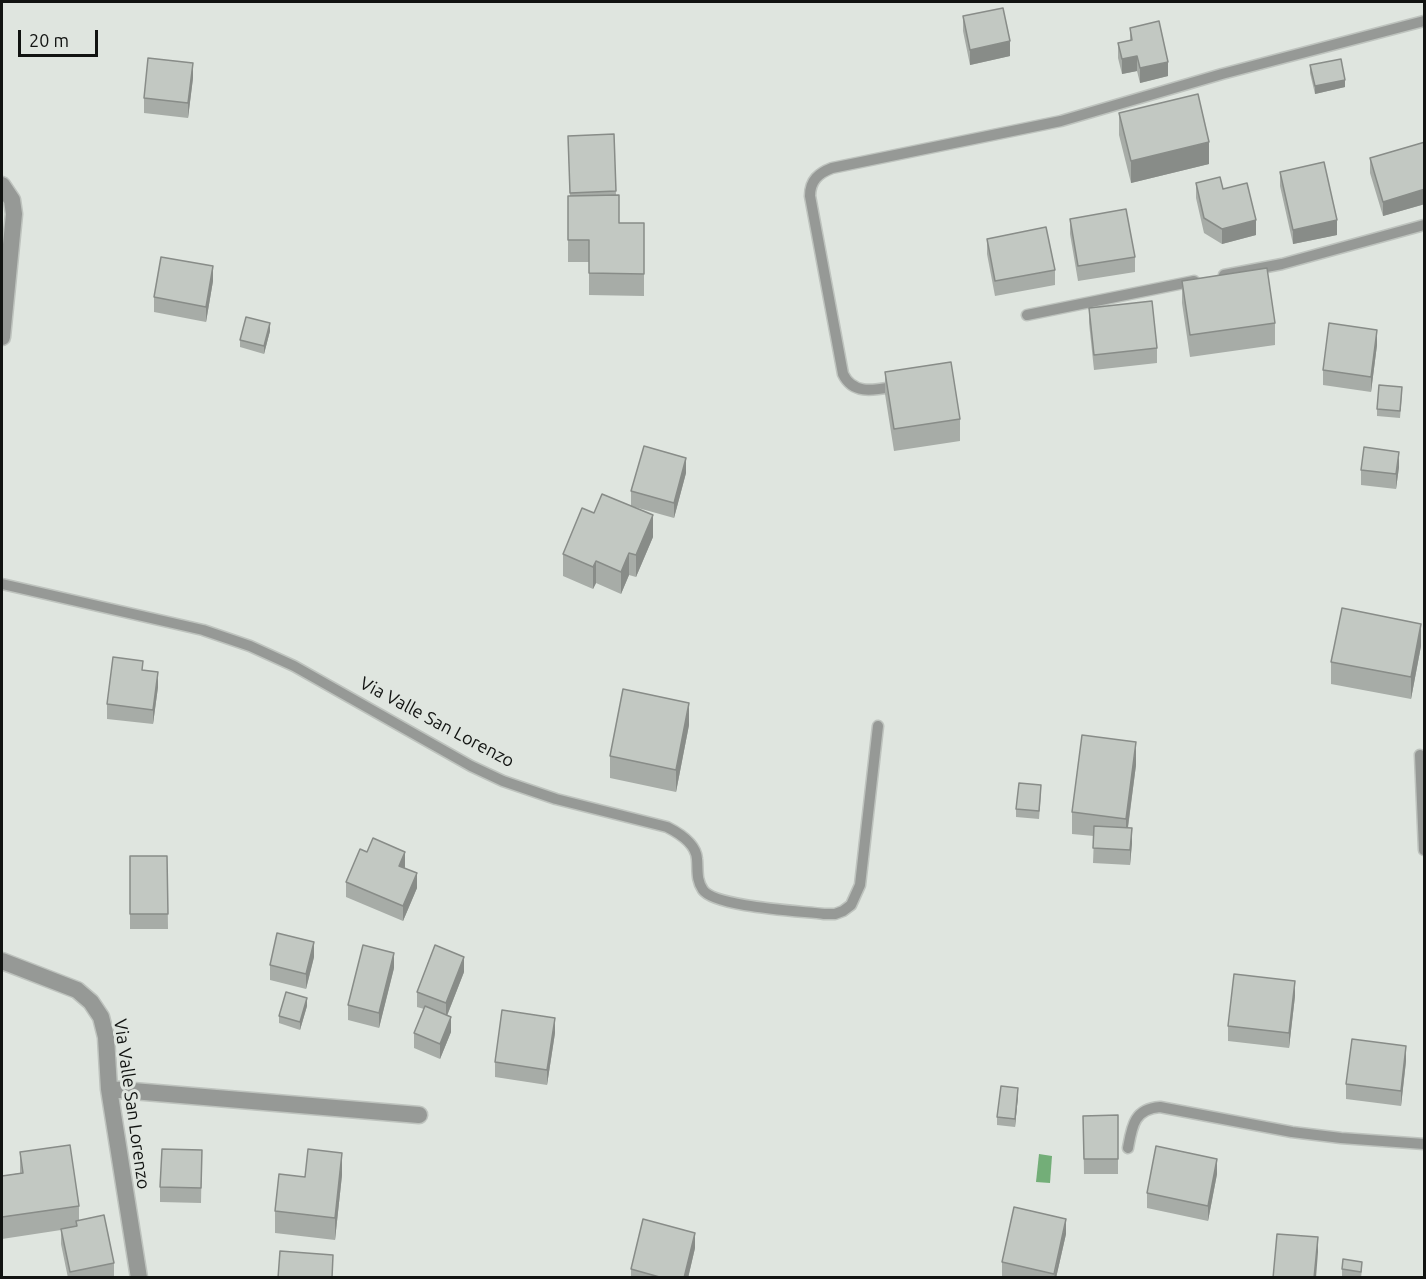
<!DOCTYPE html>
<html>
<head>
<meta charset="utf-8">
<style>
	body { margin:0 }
	#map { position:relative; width:1426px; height:1279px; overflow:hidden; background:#dfe5df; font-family:Ubuntu,sans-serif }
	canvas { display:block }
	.frame { position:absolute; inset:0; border:3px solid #111311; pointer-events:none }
	.scale { position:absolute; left:18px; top:30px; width:80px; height:27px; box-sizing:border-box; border:3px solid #111311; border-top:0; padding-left:8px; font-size:18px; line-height:21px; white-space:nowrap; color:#111311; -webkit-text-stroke:4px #dfe5df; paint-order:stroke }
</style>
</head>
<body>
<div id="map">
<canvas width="1426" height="1279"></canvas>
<div class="frame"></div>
<div class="scale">20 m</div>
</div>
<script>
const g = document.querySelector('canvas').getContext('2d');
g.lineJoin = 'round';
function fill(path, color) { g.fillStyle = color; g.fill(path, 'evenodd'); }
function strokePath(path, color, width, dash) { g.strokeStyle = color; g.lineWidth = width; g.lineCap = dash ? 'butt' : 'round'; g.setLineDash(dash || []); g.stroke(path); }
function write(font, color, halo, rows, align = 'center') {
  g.font = font + ' Ubuntu,sans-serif'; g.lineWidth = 6; g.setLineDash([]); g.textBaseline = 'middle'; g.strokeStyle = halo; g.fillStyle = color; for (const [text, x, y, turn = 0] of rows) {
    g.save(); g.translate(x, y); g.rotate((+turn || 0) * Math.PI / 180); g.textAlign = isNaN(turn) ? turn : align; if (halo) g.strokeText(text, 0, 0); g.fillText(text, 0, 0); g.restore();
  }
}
fill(new Path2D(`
	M1039,1154L1052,1156L1050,1183L1036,1182Z`), '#73ae78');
const service = new Path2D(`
	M1224,275L1282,264L1424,225
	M1027,315L1194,281
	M898,386C878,389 854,397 843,374L810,196C810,180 819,173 832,168L1061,121L1222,74L1424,21
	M2,584L203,630L250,646L294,666L471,766L503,781L556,799L667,827C679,833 696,843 697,859C698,870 696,880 703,890C715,907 800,911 824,914H835L843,911L851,905L860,885L878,726
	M1420,755L1424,850
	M1128,1148C1132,1126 1134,1109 1160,1107L1292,1132L1341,1138L1424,1144`);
const minor = new Path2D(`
	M2,185L12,200L14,214L2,337
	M2,961L77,990L91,1002L101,1017L106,1037L109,1089L139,1278
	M109,1089L419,1115`);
strokePath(service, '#bec3be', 13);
strokePath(minor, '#bec3be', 19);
strokePath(service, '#969996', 10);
strokePath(minor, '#969996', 16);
fill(new Path2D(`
	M963,16L1010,56L970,65L963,31Z
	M1130,28L1168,76L1140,83L1137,71L1122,74L1118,58V43L1130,40Z
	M1310,65L1345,87L1315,94L1310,73Z
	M193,78L188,118L144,113V98Z
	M1119,113L1209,164L1131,183L1119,135Z
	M614,134L616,195L619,223H644V296L589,295V262H568V196H570L568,136Z
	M1425,142V204L1383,216L1370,173V158Z
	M1280,172L1337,235L1293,244L1280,186Z
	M1196,183L1223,189L1256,235L1222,244L1204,233L1196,198Z
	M1070,219L1135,257V272L1078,281L1070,234Z
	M987,239L1055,270V285L995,296L987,254Z
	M213,281L206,322L154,312V297Z
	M1182,281L1275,323V345L1190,357L1182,303Z
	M1089,308L1157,348V363L1094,370L1089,323Z
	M270,331L264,354L240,347V340Z
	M1377,345L1371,392L1323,385V370Z
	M885,372L960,419V441L894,451L885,394Z
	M1402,394L1400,418L1377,416V409Z
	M1399,467L1396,489L1361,485V470Z
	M686,473L674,518L631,506V491Z
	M653,537L636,577L629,575L621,594L596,583L593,589L563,576V554Z
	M1421,646L1411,699L1331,684V662Z
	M143,670L158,687L153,724L107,719V704Z
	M689,725L676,792L610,778V756Z
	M1136,765L1128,828L1132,843L1130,865L1093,863L1094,836L1072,834V812Z
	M1041,793L1039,819L1016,817V809Z
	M130,856H167L168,929H130Z
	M405,867V868L417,888L403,921L346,897V882Z
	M314,957L306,989L270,980V965Z
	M394,968L379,1028L348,1020V1005Z
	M464,972L447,1016L451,1032L440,1059L414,1048V1033L424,1009L417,1007V992Z
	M1295,996L1289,1048L1228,1041V1026Z
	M307,1006L300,1030L279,1023V1016Z
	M555,1033L547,1085L495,1077V1062Z
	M1406,1061L1401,1106L1346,1099V1084Z
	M1018,1096L1015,1127L997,1125V1117Z
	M1118,1115V1174H1084L1083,1116Z
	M202,1150L201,1203L160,1202V1187Z
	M20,1152L79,1206V1220L114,1263V1278H68L61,1244V1230L2,1239V1176L20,1173Z
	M1217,1174L1208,1221L1147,1208V1193Z
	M342,1175L335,1240L275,1233V1211L305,1177Z
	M1066,1234L1056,1278L1002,1277V1262Z
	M695,1248L688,1278H631V1269Z
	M1342,1269H1362L1361,1278L1342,1277Z`), '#a7aca7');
fill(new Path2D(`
	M1010,41V56L970,65V50Z
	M1137,56V71L1122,74V59Z
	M1168,62V76L1140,83V68Z
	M193,63V78L188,118V103Z
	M1345,80V87L1315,94V86Z
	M1209,142V164L1131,183V161Z
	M1425,189V204L1383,216V202Z
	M1256,220V235L1222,244V229Z
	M1337,220V235L1293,244V230Z
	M213,266V281L206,322V307Z
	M270,323V331L264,354V346Z
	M1377,330V345L1371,392V377Z
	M1399,452V467L1396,489V474Z
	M686,458V473L674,518V503Z
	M653,515V537L636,577V555Z
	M629,553V575L621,594V572Z
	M596,561V583L593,589V567Z
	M1421,624V646L1411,699V677Z
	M158,672V687L153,724V710Z
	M689,703V725L676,792V770Z
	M1136,742V765L1126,841V819Z
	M1132,828V843L1130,865V850Z
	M405,852V867L399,881V866Z
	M417,873V888L403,921V906Z
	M314,942V957L306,989V974Z
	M394,953V968L379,1028V1013Z
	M464,957V972L446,1018V1003Z
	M1295,981V996L1289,1048V1033Z
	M307,998V1006L300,1030V1022Z
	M451,1017V1032L440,1059V1044Z
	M555,1018V1033L547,1085V1070Z
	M1406,1046V1061L1401,1106V1091Z
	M1018,1088V1096L1015,1127V1119Z
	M342,1153V1175L335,1240V1218Z
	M1217,1159V1174L1208,1221V1206Z
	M1066,1219V1234L1056,1278H1054Z
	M695,1233V1248L688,1278H684Z
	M1318,1237V1252L1316,1278H1314Z`), '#888c88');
const building = new Path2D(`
	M1003,8L1010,41L970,50L963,16Z
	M1159,21L1168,62L1140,68L1137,56L1122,59L1118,43L1132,40L1130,28Z
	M148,58L193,63L188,103L144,98Z
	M1341,59L1345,80L1315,86L1310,65Z
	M1198,94L1209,142L1131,161L1119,113Z
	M614,134L616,191L570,193L568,136Z
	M1425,142V189L1383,202L1370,158Z
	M1324,162L1337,220L1293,230L1280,172Z
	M1220,177L1223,189L1247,183L1256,220L1222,229L1204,218L1196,183Z
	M619,195V223H644V274L589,273V240H568V196Z
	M1126,209L1135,257L1078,266L1070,219Z
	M1046,227L1055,270L995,281L987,239Z
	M161,257L213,266L206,307L154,297Z
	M1267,268L1275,323L1190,335L1182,281Z
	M1152,301L1157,348L1094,355L1089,308Z
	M246,317L270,323L264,346L240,340Z
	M1329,323L1377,330L1371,377L1323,370Z
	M951,362L960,419L894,429L885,372Z
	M1379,385L1402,387L1400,411L1377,409Z
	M644,446L686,458L674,503L631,491Z
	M1364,447L1399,452L1396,474L1361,470Z
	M602,494L653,515L636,555L629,553L621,572L596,561L593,567L563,554L582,508L594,513Z
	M1342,608L1421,624L1411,677L1331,662Z
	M113,657L143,661L142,670L158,672L153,710L107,704Z
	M623,689L689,703L676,770L610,756Z
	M1082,735L1136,742L1126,819L1072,812Z
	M1019,783L1041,785L1039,811L1016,809Z
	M1094,826L1132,828L1130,850L1093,848Z
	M373,838L405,852L399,866L417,873L403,906L346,882L360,849L367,852Z
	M130,856H167L168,914H130Z
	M277,933L314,942L306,974L270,965Z
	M363,945L394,953L379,1013L348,1005Z
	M435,945L464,957L446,1003L417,992Z
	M1234,974L1295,981L1289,1033L1228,1026Z
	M286,992L307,998L300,1022L279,1016Z
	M425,1006L451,1017L440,1044L414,1033Z
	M502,1010L555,1018L547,1070L495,1062Z
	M1352,1039L1406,1046L1401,1091L1346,1084Z
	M1001,1086L1018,1088L1015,1119L997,1117Z
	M1118,1115V1159H1084L1083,1116Z
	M70,1145L79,1206L2,1217V1176L23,1173L20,1152Z
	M1156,1146L1217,1159L1208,1206L1147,1193Z
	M162,1149L202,1150L201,1188L160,1187Z
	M308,1149L342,1153L335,1218L275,1211L279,1174L305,1177Z
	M1014,1207L1066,1219L1054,1274L1002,1262Z
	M104,1215L114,1263L70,1272L61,1229L77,1226L76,1221Z
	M643,1219L695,1233L684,1278H663L631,1269Z
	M1277,1234L1318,1237L1314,1278H1273Z
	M280,1251L333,1255L332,1278H278Z
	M1343,1259L1362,1262L1361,1272L1342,1269Z`);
fill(building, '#c2c8c2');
strokePath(building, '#888c88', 1.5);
write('18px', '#111311', '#dfe5df', [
	["Via Valle San Lorenzo",437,722,28],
	["Via Valle San Lorenzo",132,1104,82]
]);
</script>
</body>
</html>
